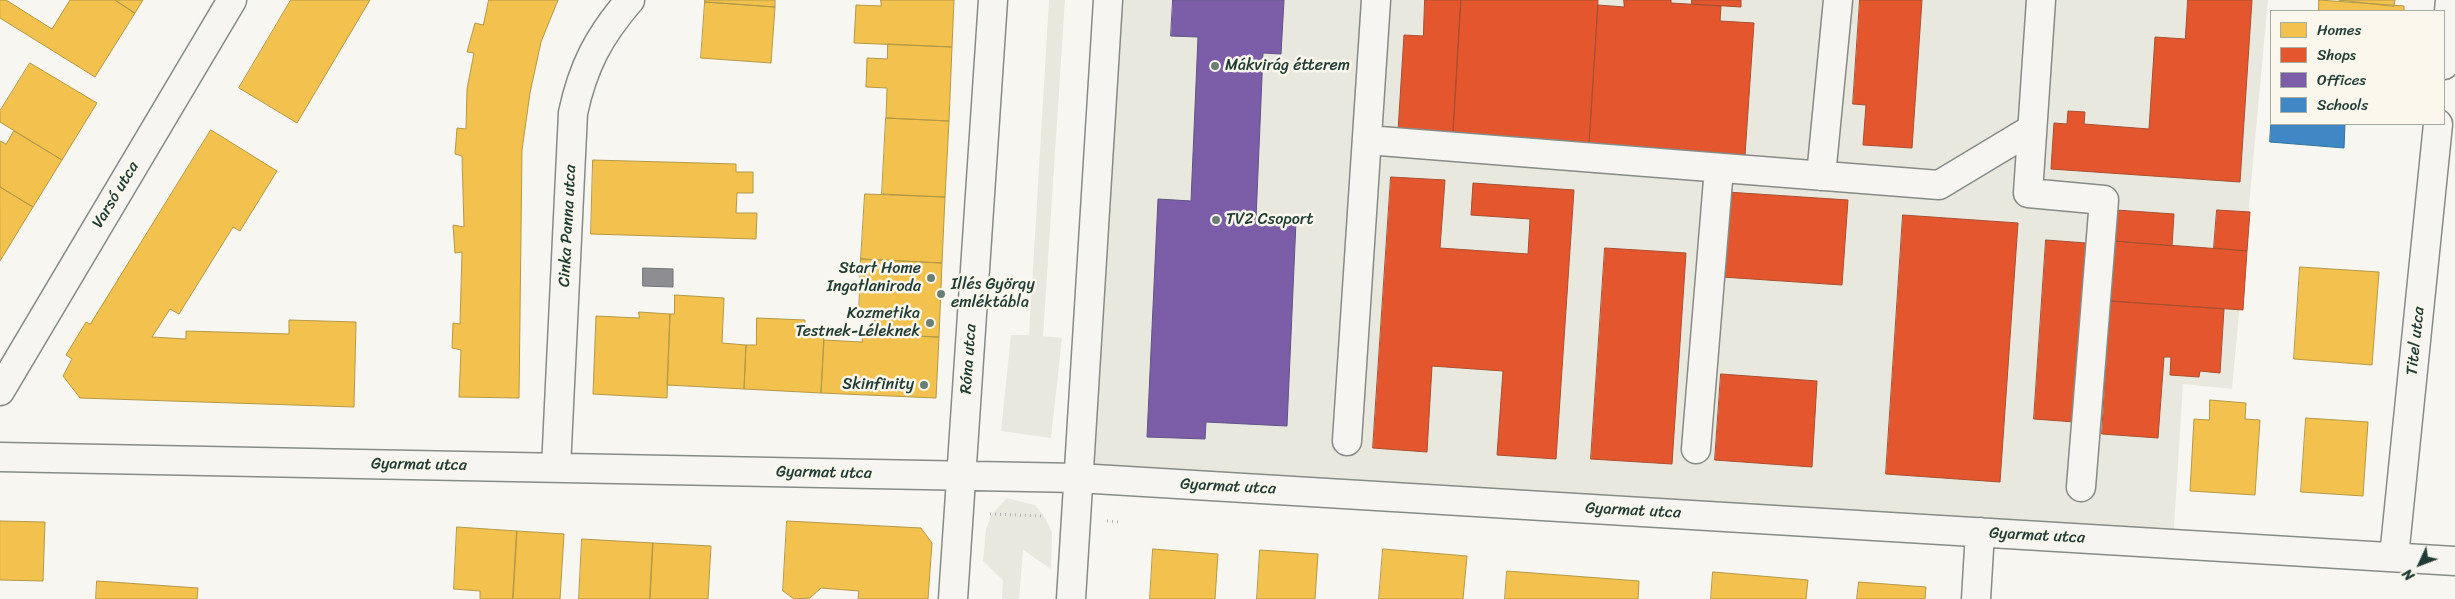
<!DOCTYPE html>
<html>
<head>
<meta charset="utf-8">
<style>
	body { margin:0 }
	#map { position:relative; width:2455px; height:599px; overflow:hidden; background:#f8f6f0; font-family:Sriracha,sans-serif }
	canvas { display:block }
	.legend { position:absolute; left:2270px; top:10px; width:175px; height:115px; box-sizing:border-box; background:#fbf7ec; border:1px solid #a3ada2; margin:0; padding:6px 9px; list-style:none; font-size:15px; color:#1f3d34 }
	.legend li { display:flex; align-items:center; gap:10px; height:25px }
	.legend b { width:25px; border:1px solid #a3ada2 }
	.north { position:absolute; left:2395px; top:539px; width:50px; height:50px; -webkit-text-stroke:4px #fbf7ec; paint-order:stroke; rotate:227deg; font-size:14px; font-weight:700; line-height:20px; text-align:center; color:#1f3d34 }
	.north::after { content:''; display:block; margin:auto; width:18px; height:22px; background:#1f3d34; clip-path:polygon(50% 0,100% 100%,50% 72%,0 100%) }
</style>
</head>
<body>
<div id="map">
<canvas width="2455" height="599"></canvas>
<ul class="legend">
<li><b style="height:14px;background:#f2c14e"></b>Homes</li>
<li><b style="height:14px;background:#e4572e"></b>Shops</li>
<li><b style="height:14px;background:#7b5ea7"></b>Offices</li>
<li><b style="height:14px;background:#3f88c5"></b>Schools</li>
</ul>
<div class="north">N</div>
</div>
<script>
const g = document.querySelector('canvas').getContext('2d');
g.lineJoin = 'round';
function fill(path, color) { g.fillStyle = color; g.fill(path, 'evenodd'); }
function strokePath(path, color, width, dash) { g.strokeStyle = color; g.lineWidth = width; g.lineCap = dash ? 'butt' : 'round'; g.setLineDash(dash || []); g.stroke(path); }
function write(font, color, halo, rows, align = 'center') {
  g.font = font + ' Sriracha,sans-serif'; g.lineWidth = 5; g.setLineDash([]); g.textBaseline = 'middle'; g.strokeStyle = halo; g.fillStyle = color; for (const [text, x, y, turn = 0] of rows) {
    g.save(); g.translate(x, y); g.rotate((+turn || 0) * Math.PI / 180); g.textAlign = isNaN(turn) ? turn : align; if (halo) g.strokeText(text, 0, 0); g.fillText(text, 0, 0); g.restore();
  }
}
fill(new Path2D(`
	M1049,0H1065L1043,336L1062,338L1051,438L1001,431L1011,335H1029Z
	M1108,0H2268L2232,389L2183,384L2173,544L1078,478Z
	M1007,498L1035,505L1044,516L1052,532L1051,569L1023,550L1019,599H1002L1003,580L983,561L986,529L992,514Z`), '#e8e8df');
const homes = new Path2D(`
	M0,0H6L52,29L70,0H115L135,13L95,77L0,18Z
	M115,0H143L135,13Z
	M291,0H370L297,123L239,88Z
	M489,0H558L541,42L530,93L522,150L519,398L459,397L461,350L452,348L453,323L460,324L462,252L455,253L453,225L464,227L462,156L455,154L457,128L466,129L467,89L474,53L467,52L475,23L483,25Z
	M705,0H775V7L705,2Z
	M881,0H954L952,47L854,43L856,5L881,6Z
	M2319,0L2404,6V11H2319Z
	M2339,0H2395L2394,6Z
	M705,2L775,7L771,63L701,58Z
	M888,44L952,47L949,121L886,118L887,88L866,87L867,58L887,59Z
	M30,63L97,103L62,160L0,122V111Z
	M886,118L949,121L945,197L882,194Z
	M211,130L277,171L240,231L233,227L179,314L170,309L152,337L186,339V331L289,334V320L356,322L354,407L80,398L63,376L72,359L66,355L86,322L90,324Z
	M14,131L62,160L33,207L0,187V141L6,144Z
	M593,160L736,164V172H753V193H737L736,213H757L756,239L591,234Z
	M0,187L33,207L0,261Z
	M865,194L945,197L942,263L861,259Z
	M861,259L942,263L939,337L874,334L875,315L859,314Z
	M2300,267L2379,272L2372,365L2294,359Z
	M675,295L724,298L722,343L746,345L744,389L667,385L670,314H674Z
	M639,312L670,314L667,398L593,394L596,316L639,318Z
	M757,318L805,320V332L824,333L821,393L744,389L746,345H756Z
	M862,334L939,337L936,398L821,393L824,340L862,342Z
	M2210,400L2246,403L2245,419L2260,420L2255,495L2190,491L2194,419L2209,420Z
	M2306,418L2368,422L2363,496L2301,492Z
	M0,521L45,522L43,581L0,580Z
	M787,521L921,528L932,543L928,599H858L859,591L821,588L810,598L794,599L783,591Z
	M457,527L517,531L513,599H480V591L454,589Z
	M517,531L564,534L560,599H513Z
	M582,539L653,543L650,599H579Z
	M653,543L711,546L708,599H650Z
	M1153,549L1218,554L1215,599H1150Z
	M1383,549L1467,556L1463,599H1379Z
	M1260,550L1318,554L1315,599H1257Z
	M1507,571L1639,581L1638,599H1505Z
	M1713,572L1808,580L1806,599H1711Z
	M97,581L198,588L197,599H96Z
	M1859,582L1926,587L1925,599H1857Z`);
fill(homes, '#f2c14e');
strokePath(homes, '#b39946', 1);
const shops = new Path2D(`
	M1425,0H1461L1453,135L1398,131L1404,35L1423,36Z
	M1461,0H1598L1589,144L1453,135Z
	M1624,0H1671V3L1721,6L1720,21L1754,23L1745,155L1589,144L1598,5L1624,7Z
	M1692,0H1741V7L1692,4Z
	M1860,0H1922L1912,148L1863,145L1866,105L1853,104Z
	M2188,0H2252L2240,182L2051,169L2054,123L2067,124L2068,111L2085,112L2084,124L2149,129L2155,37L2185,39Z
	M1391,177L1445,180L1440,248L1528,254L1530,219L1471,215L1473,183L1574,190L1556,459L1497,455L1503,371L1432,366L1427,452L1373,448Z
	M1727,192L1848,200L1842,285L1722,277Z
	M2116,210L2174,214L2172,246L2114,241Z
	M2217,210L2250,212L2247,251L2214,248Z
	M1903,215L2018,223L2000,482L1886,474Z
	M2046,240L2086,243L2075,422L2034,419Z
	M2114,241L2247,251L2243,310L2110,301Z
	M1605,248L1686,253L1672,464L1591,459Z
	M2110,301L2224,309L2220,373L2200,371L2199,377L2170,375L2171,357H2164L2158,438L2102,434Z
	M1721,374L1817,381L1812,467L1715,460Z`);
fill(shops, '#e4572e');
strokePath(shops, '#a94f30', 1);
const offices = new Path2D(`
	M1173,0H1284L1281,54L1263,53L1256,219L1296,221L1287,426L1206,422L1205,439L1147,437L1158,199L1191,201L1198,37L1171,36Z`);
fill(offices, '#7b5ea7');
strokePath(offices, '#5f5484', 1);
const schools = new Path2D(`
	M2271,120V124H2345L2344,148L2270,142Z`);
fill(schools, '#3f88c5');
strokePath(schools, '#35729a', 1);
const industry = new Path2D(`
	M643,268L673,269V287L643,286Z`);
fill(industry, '#8d8d92');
strokePath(industry, '#6c7576', 1);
const minor = new Path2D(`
	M2041,0L2028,193L2104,200L2081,487
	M2444,65L2450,0
	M1367,140L1939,185L2032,129
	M1821,176L1838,0
	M0,391L232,0
	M1347,441L1376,0
	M1696,449L1719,168
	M0,457L1078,478L2455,561
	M556,468L573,113C583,66 599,36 630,0
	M2394,557L2438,124
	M953,599L993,0
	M1071,599L1108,0
	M1976,599L1980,532`);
strokePath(minor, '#868b86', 31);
strokePath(new Path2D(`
	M990,514L1043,516
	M1107,521L1119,522`), '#b2b5b1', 3, [1, 4]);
strokePath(minor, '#f6f5f1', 28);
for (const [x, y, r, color] of [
	[1215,66,5,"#6b7e76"],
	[1216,220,5,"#6b7e76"],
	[931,278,5,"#6b7e76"],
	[941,294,5,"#6b7e76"],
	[930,323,5,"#6b7e76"],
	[924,385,5,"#6b7e76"]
]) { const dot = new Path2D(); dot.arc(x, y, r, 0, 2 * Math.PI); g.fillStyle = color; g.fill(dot); strokePath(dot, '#fbf7ec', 2); }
write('16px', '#1f3d34', '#fbf7ec', [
	["Mákvirág étterem",1225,66],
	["TV2 Csoport",1226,220],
	["Start Home",921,269,"right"],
	["Ingatlaniroda",921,287,"right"],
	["Illés György",951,285],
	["emléktábla",951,303],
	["Kozmetika",920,314,"right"],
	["Testnek-Léleknek",920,332,"right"],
	["Skinfinity",914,385,"right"]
], 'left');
write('16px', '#1f3d34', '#fbf7ec', [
	["Varsó utca",116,195,-59],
	["Cinka Panna utca",568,226,-87],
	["Titel utca",2416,341,-84],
	["Róna utca",969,359,-86],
	["Gyarmat utca",419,465,1],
	["Gyarmat utca",824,473,1],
	["Gyarmat utca",1228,487,3],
	["Gyarmat utca",1633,511,3],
	["Gyarmat utca",2037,536,3]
]);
</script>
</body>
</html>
